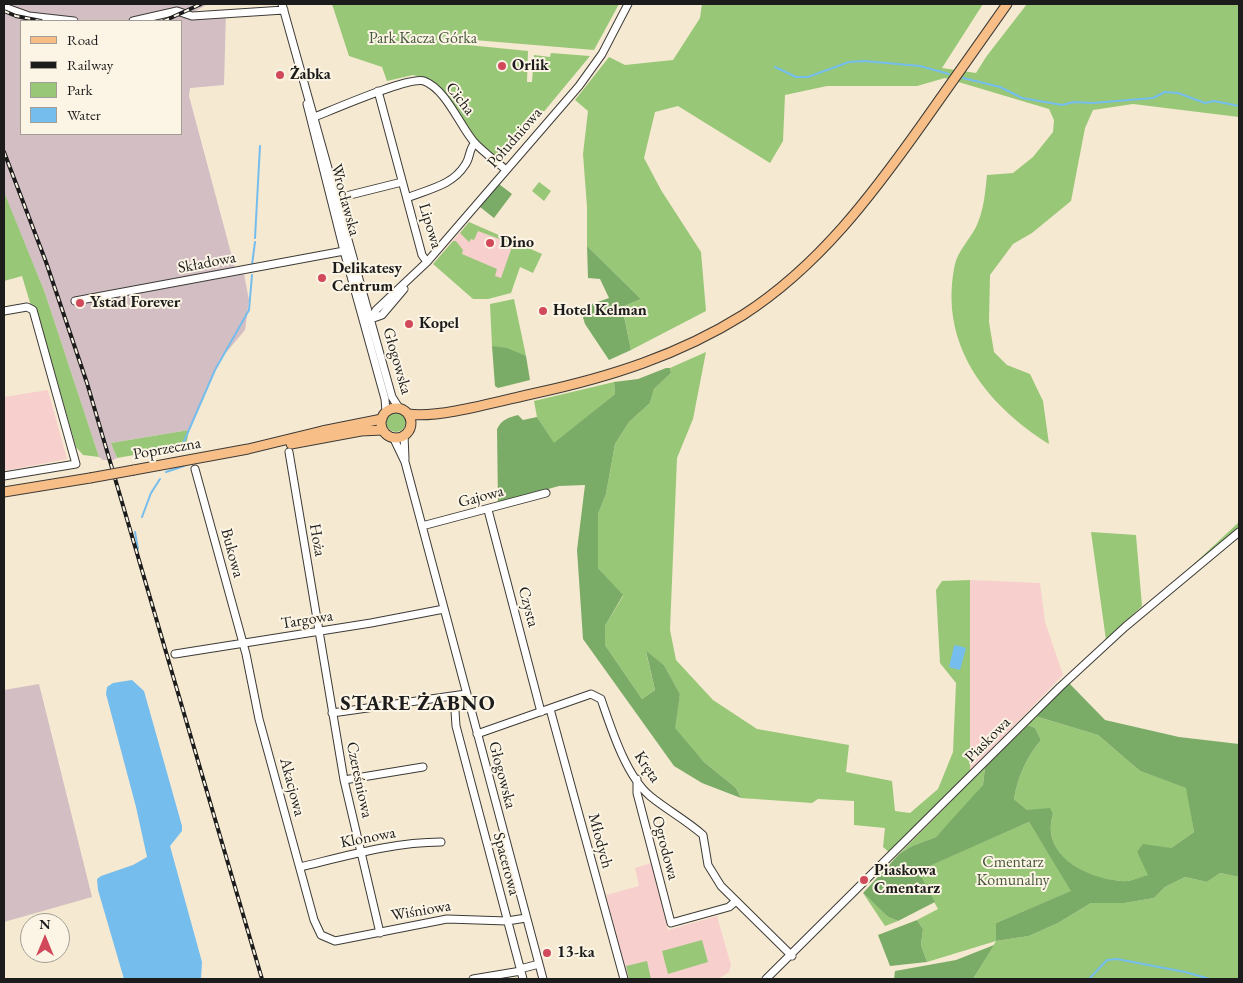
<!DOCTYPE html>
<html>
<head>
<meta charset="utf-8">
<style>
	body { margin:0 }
	#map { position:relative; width:1243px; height:983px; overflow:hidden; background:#f6e9d1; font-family:"EB Garamond",serif }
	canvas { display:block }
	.frame { position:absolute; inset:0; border:5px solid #1c1c1c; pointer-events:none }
	.legend { position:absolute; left:20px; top:20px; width:162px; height:115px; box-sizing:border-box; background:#fcf5e5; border:1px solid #a29e95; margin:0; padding:6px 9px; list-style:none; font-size:15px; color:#1c1c1c }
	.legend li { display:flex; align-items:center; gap:10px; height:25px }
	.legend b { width:25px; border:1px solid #a29e95 }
	.north { position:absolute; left:20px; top:913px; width:50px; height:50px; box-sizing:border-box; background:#fcf5e5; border:1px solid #a29e95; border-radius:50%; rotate:0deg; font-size:14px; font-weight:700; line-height:20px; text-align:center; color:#1c1c1c }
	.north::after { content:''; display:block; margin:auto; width:18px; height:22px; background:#d1495b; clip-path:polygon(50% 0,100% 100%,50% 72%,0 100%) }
</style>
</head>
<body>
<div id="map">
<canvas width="1243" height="983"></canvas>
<div class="frame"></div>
<ul class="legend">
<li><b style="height:6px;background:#f7be87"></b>Road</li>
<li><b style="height:6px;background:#1c1c1c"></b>Railway</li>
<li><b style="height:14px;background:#98c777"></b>Park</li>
<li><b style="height:14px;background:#75bded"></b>Water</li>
</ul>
<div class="north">N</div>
</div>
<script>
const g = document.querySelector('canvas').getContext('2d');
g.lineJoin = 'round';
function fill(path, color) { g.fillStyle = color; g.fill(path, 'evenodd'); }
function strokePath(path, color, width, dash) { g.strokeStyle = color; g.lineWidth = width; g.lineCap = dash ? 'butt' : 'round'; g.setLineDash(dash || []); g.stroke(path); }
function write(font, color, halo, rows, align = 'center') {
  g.font = font + ' "EB Garamond",serif'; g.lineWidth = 4; g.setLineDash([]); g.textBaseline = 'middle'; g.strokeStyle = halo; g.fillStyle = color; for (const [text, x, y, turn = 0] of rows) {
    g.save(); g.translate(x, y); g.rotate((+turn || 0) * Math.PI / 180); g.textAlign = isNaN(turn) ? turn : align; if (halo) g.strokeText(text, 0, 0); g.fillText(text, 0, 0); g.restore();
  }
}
fill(new Path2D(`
	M469,222L522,245L508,286L438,258Z
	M48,390L67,459L4,471V397Z
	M970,580L1040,583L1045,622L1063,675L970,771Z
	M651,863L668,930L717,916L731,965L729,972L718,979H628L606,895L639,886L635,868Z`), '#f7d0cd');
fill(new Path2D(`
	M4,4H208L192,13L226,12L224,85L190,88L189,96L235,268L133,287L134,294L244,274L249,300L245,330L219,361L189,430L111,443L117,458L113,460H103L99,457L45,293L4,193ZM21,21H181V134H21Z
	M39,684L92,897L4,922V690Z`), '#d2bec3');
fill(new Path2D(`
	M332,4H619L594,50L474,40L468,45L528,51L527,82H532L534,55L550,57L551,53L590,56L503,161L464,130L458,110L428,79L413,75L387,81L382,67L349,56Z
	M702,4H983L942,68L976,73L986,57L1027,4H1239V117L1133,104L1093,110L1085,128L1071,201L1032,233L1013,244L990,275L989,322L994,352L1007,365L1030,374L1043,401L1049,444C985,404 938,343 955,264C958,251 970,239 976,227C984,210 985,193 987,175L1013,173L1033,157L1053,132L1054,120L1049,109L945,78L917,86H827L785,95L783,141L770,163L678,106L655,112L644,158L661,190L701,252L706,311L631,350L622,307L641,299L587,246V207L583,154L588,111L575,100L609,57L625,65L673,60L700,18Z
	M539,182L551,191L544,201L532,191Z
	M4,192L45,293L99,457L83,455L76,447L37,310L31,306L22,276L4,281Z
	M469,222L542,254L533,273L520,267L511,293L488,299H473L433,264L453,241H456L463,250L462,254L497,269L495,276L501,278L513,244L478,231L474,240L471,239L469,242L460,233Z
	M514,299L526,356L492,346L490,304Z
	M706,352L693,419L677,458L670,630L676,660L713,700L757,729L849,745L846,772L892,781L895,811L910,813L938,789L953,752L956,683L940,663L936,590L942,581L970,580V771L890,853L883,847L885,828L854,825V801L818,799L812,803L741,798L736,788L704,762L674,728L680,694L664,665L646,652L655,690L642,699L605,645V626L623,596L598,568V514L606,494L615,444L629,422L650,403L654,389L671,373L670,368Z
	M614,382L615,394L554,444L537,417L534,401Z
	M386 422a10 10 0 1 1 20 0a10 10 0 1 1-20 0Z
	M189,430L186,446L117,458L111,443Z
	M1239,522V529L1182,575Z
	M1091,532L1136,535L1142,606L1106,640Z
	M1035,716L1098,735L1140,771L1187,788L1194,832L1171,848L1137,852L1149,875C1141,877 1130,882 1122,881C1087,880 1040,855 1053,814L1027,810L1014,799C1018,776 1026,758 1041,740L1035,728L1028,725Z
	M985,767L983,785L960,813L936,837L912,846L899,854Z
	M1029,822L1072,891L996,923V941L1029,936L1058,923L1091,903H1125L1154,898L1165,887L1185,877L1207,882L1220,873L1239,877V979H973L996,941L927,962L921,945L923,929L917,920L938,909L917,871Z
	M863,893L888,917L898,921L885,926Z
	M702,940L708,962L668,974L662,951Z
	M647,961L651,979H629L626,966Z`), '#98c777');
fill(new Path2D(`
	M499,184L512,194L494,218L480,207Z
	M587,246L641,299L622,307L631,350L609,360L585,324L581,311L592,304L609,298L600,279L588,278Z
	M492,346L507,348L526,356L530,380L498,388L495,386Z
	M666,368H670L671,373L654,389L650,403L629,422L615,444L606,494L598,514V568L623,595L605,626V645L642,699L655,690L646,651L664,665L680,694L675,728L704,762L736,788L741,798L702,783L674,766L583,639L577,550L585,485L559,486L498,503L497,429C502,419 508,418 518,415L523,420L537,417L554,443L615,394L614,382L638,379Z
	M1069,683L1105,720L1179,737L1239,744V877L1220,873L1207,882L1185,877L1165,887L1154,898L1125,903H1091L1058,923L1029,936L996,941V923L1071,891L1029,822L918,871L935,902L898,921L888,917L863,893L899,854L912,846L936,837L983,785L985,767L1028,725L1035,728L1041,740C1026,758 1018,776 1014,799L1027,810L1050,808L1053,814C1040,855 1087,879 1122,881C1130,882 1140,877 1148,875L1137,852L1143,844L1171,848L1194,832L1186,788L1140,771L1098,735L1035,716Z
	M917,920L923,929L921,945L927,962L890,966L878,935Z
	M994,945L973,979H894L895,971L956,960Z`), '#7aac68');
fill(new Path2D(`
	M956,645L966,648L960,670L949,667L954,646Z
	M132,680L144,691L182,826V831L170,846L202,962L201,979H124L98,890L97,879L101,876L133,865L147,857L136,807L106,694L107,687L113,683Z`), '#75bded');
strokePath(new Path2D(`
	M775,67L796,77H808L849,62L864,61L920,66L949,74
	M963,78L1000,87L1022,98L1062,105L1074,102L1093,103L1153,98L1165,92L1178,93L1205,103L1214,101L1239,106
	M255,238L260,146
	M252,265L255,242
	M182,446L215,370L249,310L252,275
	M166,472L184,466
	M142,517L151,493L160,479
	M135,532L138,549
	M1089,979L1107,960L1117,959L1185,972L1210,979`), '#75bded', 2);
const minor = new Path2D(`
	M282,4L392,397L399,408
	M4,7L29,16L74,21
	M133,21L177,11L192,16L284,10
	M378,91L422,255L427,262
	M307,104L344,251L385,399L386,411
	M312,118C330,111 409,76 424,81C446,89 460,126 474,142C483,152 496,161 506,170
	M407,198C428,189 452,186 465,165C471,157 468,150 475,143
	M334,199L402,182
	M75,301L344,251
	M4,311L27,307L33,310L76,464L4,476
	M372,319L376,310L427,262L579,86L602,54L628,4
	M368,320L382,315L404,289
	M404,435L405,459
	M393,437L405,462L543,979
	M289,452L344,780L380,933
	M195,469L246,654L259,719L314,920L321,935L335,941L447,919L507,921L526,918
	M488,510L541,712
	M422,526L546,493
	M175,654L371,623L444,609
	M454,696L456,726L523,979
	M550,709L624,979
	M332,713L466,694
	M477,734L591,694L601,699C611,728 626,776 650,796C667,810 686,820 703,835L708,865L721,886L792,956
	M637,779V793L671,923L729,907L736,901
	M344,780L423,767
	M300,867C346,856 394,842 441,842
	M520,969L539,964
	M473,979L521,971
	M766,979L1060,687L1125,627L1239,532`);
const major = new Path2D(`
	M381 423a15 15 0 1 1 30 0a15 15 0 1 1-30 0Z
	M408,414C439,419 503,400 536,393C610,377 679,355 743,315C819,266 872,195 923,123C951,83 979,44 1007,4
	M291,444L361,431L383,430
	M134,470L248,449L322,431L382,419
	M4,492L90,478`);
strokePath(minor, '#3d3b37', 9);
strokePath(major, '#3d3b37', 11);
strokePath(minor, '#fff', 7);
strokePath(major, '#f7be87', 9);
const rail = new Path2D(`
	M4,11L16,16L41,21
	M164,21L201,4
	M4,152L46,262L87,383L262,979`);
strokePath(rail, '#1c1c1c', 4);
strokePath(rail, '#fcf5e5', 2, [5.5]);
const majorBridge = new Path2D(`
	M90,478L134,470`);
strokePath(majorBridge, '#3d3b37', 11, []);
strokePath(majorBridge, '#f7be87', 9);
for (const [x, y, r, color] of [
	[502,66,5,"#d1495b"],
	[280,75,5,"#d1495b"],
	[490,243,5,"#d1495b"],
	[322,278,5,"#d1495b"],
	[80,303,5,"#d1495b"],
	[543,311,5,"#d1495b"],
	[409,324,5,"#d1495b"],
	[864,880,5,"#d1495b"],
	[547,953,5,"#d1495b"]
]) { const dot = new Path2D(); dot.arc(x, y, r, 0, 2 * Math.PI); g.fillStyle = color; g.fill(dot); strokePath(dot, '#fcf5e5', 2); }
write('16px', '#47583c', '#fcf5e5', [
	["Park Kacza Górka",423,39],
	["Cmentarz",1013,863],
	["Komunalny",1013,881]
]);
write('bold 16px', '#1c1c1c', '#fcf5e5', [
	["Orlik",512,66],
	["Żabka",290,75],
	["Dino",500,243],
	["Delikatesy",332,269],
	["Centrum",332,287],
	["Ystad Forever",90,303],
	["Hotel Kelman",553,311],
	["Kopel",419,324],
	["Piaskowa",874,871],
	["Cmentarz",874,889],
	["13-ka",557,953]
], 'left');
write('16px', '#1c1c1c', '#fcf5e5', [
	["Cicha",460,99,52],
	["Południowa",515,138,-49],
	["Wrocławska",345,200,75],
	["Lipowa",430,226,73],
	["Składowa",207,263,-11],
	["Głogowska",397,361,74],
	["Poprzeczna",167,449,-10],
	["Gajowa",481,497,-15],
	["Hoża",317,540,80],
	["Bukowa",232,553,75],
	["Czysta",528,607,75],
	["Targowa",307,620,-9],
	["Piaskowa",988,740,-45],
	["Kręta",647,767,56],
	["Głogowska",502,775,75],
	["Czereśniowa",359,780,78],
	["Akacjowa",292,787,75],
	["Klonowa",368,838,-11],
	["Młodych",600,841,75],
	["Ogrodowa",665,848,75],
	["Spacerowa",506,864,75],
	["Wiśniowa",421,911,-10]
]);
g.letterSpacing = '1px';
write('bold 21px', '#1c1c1c', '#fcf5e5', [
	["STARE ŻABNO",418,704]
]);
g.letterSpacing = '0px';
</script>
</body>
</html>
